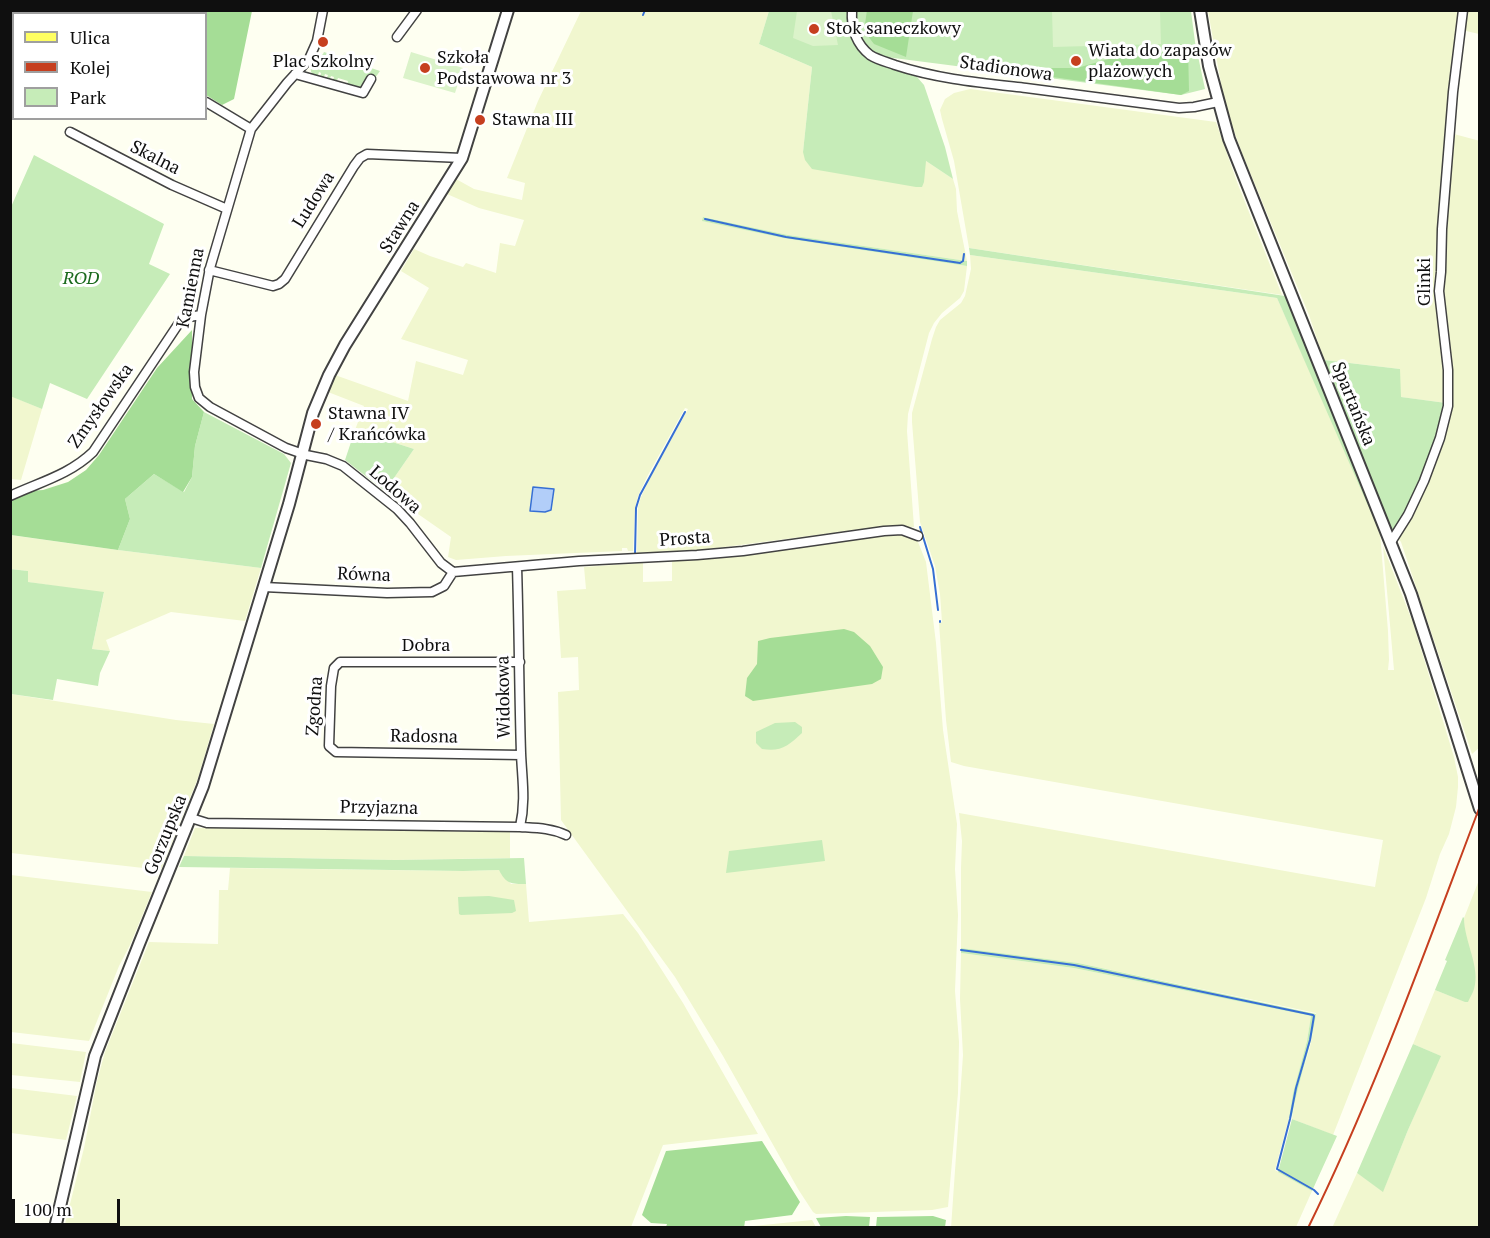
<!DOCTYPE html>
<html>
<head>
<meta charset="utf-8">
<style>
	body { margin:0 }
	#map { position:relative; width:1490px; height:1238px; overflow:hidden; background:#fefff1; font-family:"PT Serif",serif }
	canvas { display:block }
	.frame { position:absolute; inset:0; border:12px solid #0f0f0f; pointer-events:none }
	.legend { position:absolute; left:12px; top:12px; width:195px; height:108px; box-sizing:border-box; background:#fff; border:2px solid #9f9f9f; margin:0; padding:8px 10px; list-style:none; font-size:18px; color:#0f0f0f }
	.legend li { display:flex; align-items:center; gap:12px; height:30px }
	.legend b { width:30px; border:2px solid #9f9f9f }
	.scale { position:absolute; left:12px; top:1199px; width:108px; height:27px; box-sizing:border-box; border:3px solid #0f0f0f; border-top:0; padding-left:8px; font-size:18px; line-height:21px; white-space:nowrap; color:#0f0f0f; -webkit-text-stroke:4px #fff; paint-order:stroke }
</style>
</head>
<body>
<div id="map">
<canvas width="1490" height="1238"></canvas>
<div class="frame"></div>
<ul class="legend">
<li><b style="height:8px;background:#fefe61"></b>Ulica</li>
<li><b style="height:8px;background:#c63f1f"></b>Kolej</li>
<li><b style="height:16px;background:#c6ecb8"></b>Park</li>
</ul>
<div class="scale">100 m</div>
</div>
<script>
const g = document.querySelector('canvas').getContext('2d');
g.lineJoin = 'round';
function fill(path, color) { g.fillStyle = color; g.fill(path, 'evenodd'); }
function strokePath(path, color, width, dash) { g.strokeStyle = color; g.lineWidth = width; g.lineCap = dash ? 'butt' : 'round'; g.setLineDash(dash || []); g.stroke(path); }
function write(font, color, halo, rows, align = 'center') {
  g.font = font + ' "PT Serif",serif'; g.lineWidth = 6; g.setLineDash([]); g.textBaseline = 'middle'; g.strokeStyle = halo; g.fillStyle = color; for (const [text, x, y, turn = 0] of rows) {
    g.save(); g.translate(x, y); g.rotate((+turn || 0) * Math.PI / 180); g.textAlign = isNaN(turn) ? turn : align; if (halo) g.strokeText(text, 0, 0); g.fillText(text, 0, 0); g.restore();
  }
}
fill(new Path2D(`
	M581,11H769L759,44L812,67L803,152L926,161L953,179L956,189L957,211L967,261L788,235L704,217L703,221L783,238L967,266L964,291L960,298L942,313L934,323L929,333L908,414L907,431L914,527L863,529L701,550L637,553L638,507L641,497L651,476L688,409L685,408L648,475L638,496L635,508L633,551H628L627,548H622V551L506,556L456,560L448,557L451,537L385,491L414,449L355,430L364,406L328,392L332,381L335,375L408,401L416,361L463,375L468,360L401,339L429,288L401,271L414,249L430,256L463,267L466,263L496,273L500,243L515,246L524,220L479,208L447,194L456,179L474,189L522,200L525,183L507,178L538,101Z
	M1208,11H1460L1440,235L1443,352L1446,403L1400,397V369L1324,360L1309,315L1242,153L1230,120L1222,89Z
	M1465,11H1479V34L1462,30Z
	M970,89L1216,122L1237,182L1282,295L969,248L954,161L942,119L940,110L945,99L954,93Z
	M1454,134L1480,141V747L1472,754L1401,542L1398,538L1449,411L1442,292L1444,252Z
	M970,255L1277,298L1342,443L1380,533L1388,631L1389,660L1388,670H1394L1383,546L1413,623L1454,757L1458,777V787L1456,807L1449,834L1440,854L1426,898L1333,1135L1292,1119L1296,1094L1310,1047L1316,1013L1078,963L961,948V868L962,841L959,813L1375,887L1383,840L964,766L951,762L946,720L939,623L942,622L940,594L935,566L920,522L912,422V413L932,339L936,327L940,320L961,303L965,296L971,269Z
	M11,396L42,409L21,480L11,479Z
	M907,533L918,542L926,562L936,643L943,730L957,824L955,869L958,915L955,991L959,1042L958,1093L948,1207L932,1210L816,1214L813,1212L798,1189L723,1056L675,977L561,820L558,692L579,690L578,657L561,658L557,591L586,589L584,567L643,563V582L672,581V561L702,559L863,536Z
	M10,535L118,550L261,568L245,621L171,612L106,640L110,651L92,649L104,593L27,582L28,571L11,569Z
	M11,694L176,720L214,724L198,778L161,870L11,853Z
	M195,828L510,832V858L395,860L184,856Z
	M230,868L463,871L499,870L511,884H526L529,922L623,914L638,933L683,1003L758,1134L663,1145L631,1227L64,1228L84,1148L97,1081L105,1052L149,942L218,944L219,890H228Z
	M11,875L152,892L130,945L119,966L89,1041L11,1032Z
	M1479,880V1227L1332,1228L1357,1173L1383,1191L1408,1130L1440,1056L1413,1044L1435,990L1466,1002L1464,918Z
	M961,953L1074,968L1311,1016L1307,1041L1293,1093L1289,1118L1275,1170L1312,1191L1296,1227L951,1228L963,1055L960,999Z
	M11,1043L86,1052L80,1082L11,1075Z
	M11,1088L77,1096L66,1140L11,1133Z
	M812,1220L816,1227H744Z`), '#f1f7cf');
fill(new Path2D(`
	M769,11H1191L1195,42L1205,89L1181,95L886,57L873,60L917,77L924,85L945,147L953,179L926,161L924,182L922,187H916L812,169L805,160L803,152L812,67L759,44Z
	M324,52L380,71L375,78L372,76L364,87H346L348,81L338,78L336,83L332,82L334,77L331,76L329,81L326,80L328,75L325,74L323,80L320,78L321,73L319,72L317,78C312,75 310,73 311,66L323,54Z
	M34,155L164,224L149,264L170,274L87,399L50,383L42,409L10,396L11,207Z
	M703,217L788,235L967,261V266L783,238L702,221Z
	M969,248L1285,296L1381,527L1380,533L1277,298L970,255Z
	M1324,360L1400,369L1401,397L1446,403L1441,426L1419,487L1394,532L1391,531Z
	M204,412L284,454L291,463L261,568L118,550L130,519L125,499L154,474L184,492L192,477L195,446Z
	M355,430L414,449L385,491L345,460Z
	M10,569L28,571V582L104,592L92,649L110,651L100,673L98,686L57,679L53,700L11,694Z
	M795,722L802,727V733C788,746 781,752 762,749L756,743V732L775,723Z
	M822,840L825,861L726,873L729,851Z
	M184,856L395,860L524,858L526,884C511,884 506,884 499,870L463,871L179,867Z
	M489,896L514,900L516,911L512,913L461,915L459,914L458,897Z
	M1463,917L1464,918C1464,941 1481,968 1474,989C1473,993 1470,997 1468,1002H1465L1435,990L1447,961L1445,960Z
	M961,948L1078,963L1316,1014C1311,1049 1298,1081 1292,1116L1289,1118L1293,1093L1307,1041L1311,1016L1074,968L961,953Z
	M1413,1044L1441,1056L1408,1130L1383,1192L1357,1173Z
	M1292,1119L1337,1136L1312,1191L1278,1172Z`), '#c6ecb8');
fill(new Path2D(`
	M867,10L913,11L906,57L874,44L864,31Z
	M97,11H252L234,99L222,105L206,95V14L95,13Z
	M1181,44L1188,47L1189,91L1181,95L1031,74V68H1077L1123,55L1161,53Z
	M192,330V399L204,412L195,446L192,477L183,492L154,474L125,499L130,519L118,550L11,535V501L29,491L43,490L68,482L86,470L99,455L157,368Z
	M844,629L854,632L870,646L883,667L881,679L872,684L753,701L745,696L747,678L757,664L758,641L770,638Z
	M762,1141L800,1202L792,1215L745,1221L744,1228L666,1227L667,1224L651,1223L642,1215L666,1151Z
	M846,1216L870,1217L869,1227H821L816,1218Z
	M933,1216L946,1220L945,1227H876L877,1217Z`), '#a5dd96');
fill(new Path2D(`
	M797,11H831L838,45L813,46L793,38Z
	M1052,11H1160L1161,44L1053,47Z
	M411,52L463,68L455,93L403,78Z`), '#dbf3ca');
const water = new Path2D(`
	M533,487L554,489L551,510L545,512L530,511Z`);
fill(water, '#b2cef9');
strokePath(water, '#366fd4', 1.5);
strokePath(new Path2D(`
	M643,15L645,10
	M705,219L786,237L960,263L963,261L964,254
	M920,527L933,569L938,610
	M635,555L636,508L640,495L685,412
	M940,621V622
	M961,950L1074,965L1313,1015L1314,1016L1310,1040L1296,1088L1290,1119L1277,1169L1314,1190L1318,1194`), '#366fd4', 2);
const minor = new Path2D(`
	M323,10L317,41L309,59L287,83L251,129L210,268L201,315L194,372L195,387L199,398L210,407L286,448L306,455L326,459L343,466L397,509L410,523L441,563L453,572
	M852,10C851,28 856,44 870,55C878,60 887,62 895,65C937,79 982,83 1026,88C1077,95 1128,101 1179,108L1194,107L1218,102
	M10,27H14
	M397,37L417,10
	M295,74L363,93L371,79
	M206,102L251,129
	M70,132L172,185L227,209
	M209,270L273,286L279,284L285,279L354,166L360,158L367,154L462,158
	M10,496C40,482 69,475 93,452L179,323L189,317L201,315
	M1391,542L1408,515L1424,481L1440,438L1448,406V370L1439,291L1441,272L1442,229L1453,92L1463,10
	M517,567C519,629 519,691 521,753C522,779 526,800 520,827
	M453,572L579,561L697,555L743,551L884,531L902,530L918,536
	M264,587L387,593L432,592L444,586L453,572
	M520,662H340L334,668L331,686L329,746L336,752L521,755
	M191,818L207,823L520,827C536,828 551,828 566,835`);
const tertiary = new Path2D(`
	M1200,10L1209,66L1229,139L1411,594L1451,717L1480,809
	M55,1228L95,1056L139,944L203,786L289,504L313,413L329,375L345,345L462,158L508,10`);
const primary = new Path2D(`
	M82,14L84,10
	M10,74L14,71`);
strokePath(minor, '#424242', 11);
strokePath(tertiary, '#424242', 14);
strokePath(primary, '#202020', 16);
strokePath(minor, '#fff', 8);
strokePath(tertiary, '#fff', 10);
strokePath(primary, '#fefe61', 14);
strokePath(new Path2D(`
	M1308,1228C1375,1092 1426,948 1480,806`), '#c63f1f', 2);
for (const [x, y, r, color] of [
	[814,29,6,"#c63f1f"],
	[323,42,6,"#c63f1f"],
	[1076,61,6,"#c63f1f"],
	[425,68,6,"#c63f1f"],
	[480,120,6,"#c63f1f"],
	[316,424,6,"#c63f1f"]
]) { const dot = new Path2D(); dot.arc(x, y, r, 0, 2 * Math.PI); g.fillStyle = color; g.fill(dot); strokePath(dot, '#fff', 2); }
write('18px', '#0f0f0f', '#fff', [
	["Stok saneczkowy",826,29],
	["Wiata do zapasów",1088,51],
	["plażowych",1088,72],
	["Szkoła",437,58],
	["Podstawowa nr 3",437,79],
	["Plac Szkolny",323,62,"center"],
	["Stawna III",492,120],
	["Stawna IV",328,414],
	["/ Krańcówka",328,435]
], 'left');
write('18px', '#0f0f0f', '#fff', [
	["Stadionowa",1006,69,8],
	["Skalna",155,158,27],
	["Ludowa",314,200,-58],
	["Stawna",400,227,-58],
	["Glinki",1425,282,-90],
	["Kamienna",191,288,-79],
	["Spartańska",1353,404,68],
	["Zmysłowska",101,406,-55],
	["Lodowa",395,490,41],
	["Prosta",685,539,-4],
	["Równa",364,575,2],
	["Dobra",426,646],
	["Widokowa",504,697,-91],
	["Zgodna",315,706,-86],
	["Radosna",424,737,1],
	["Przyjazna",379,808,1],
	["Gorzupska",166,835,-68]
]);
write('italic 18px', '#1b6a1e', '#fff', [
	["ROD",81,279]
]);
</script>
</body>
</html>
